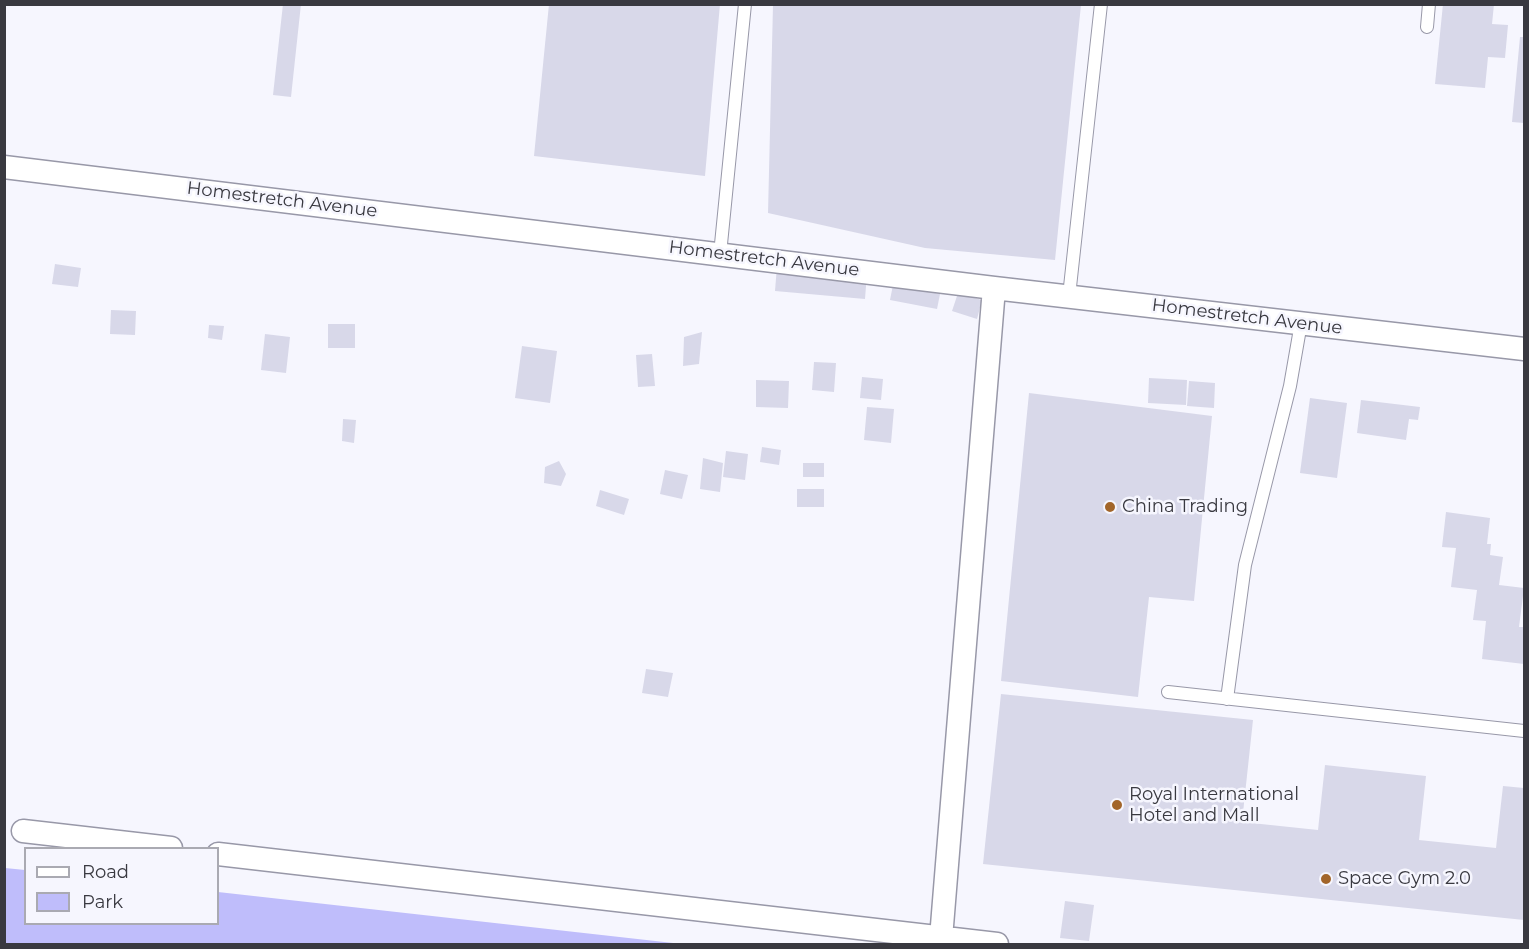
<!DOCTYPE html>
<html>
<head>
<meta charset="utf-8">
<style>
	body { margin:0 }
	#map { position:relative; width:1529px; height:949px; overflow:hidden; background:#f6f6fe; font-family:Montserrat,sans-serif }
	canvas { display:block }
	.frame { position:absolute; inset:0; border:6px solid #393940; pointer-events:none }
	.legend { position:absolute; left:24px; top:847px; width:195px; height:78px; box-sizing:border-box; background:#f6f6fe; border:2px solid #aaaab2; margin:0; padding:8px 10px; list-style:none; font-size:18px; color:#393940 }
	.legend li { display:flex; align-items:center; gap:12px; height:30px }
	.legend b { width:30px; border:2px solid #aaaab2 }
</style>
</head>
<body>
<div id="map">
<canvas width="1529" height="949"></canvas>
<div class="frame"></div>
<ul class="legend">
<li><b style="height:8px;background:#fff"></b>Road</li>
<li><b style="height:16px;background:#bfbdfb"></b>Park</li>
</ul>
</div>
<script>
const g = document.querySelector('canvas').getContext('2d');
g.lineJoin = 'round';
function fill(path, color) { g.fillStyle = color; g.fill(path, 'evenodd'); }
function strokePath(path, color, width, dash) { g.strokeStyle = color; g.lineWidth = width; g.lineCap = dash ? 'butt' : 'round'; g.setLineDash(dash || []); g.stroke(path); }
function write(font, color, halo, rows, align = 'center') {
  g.font = font + ' Montserrat,sans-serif'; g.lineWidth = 5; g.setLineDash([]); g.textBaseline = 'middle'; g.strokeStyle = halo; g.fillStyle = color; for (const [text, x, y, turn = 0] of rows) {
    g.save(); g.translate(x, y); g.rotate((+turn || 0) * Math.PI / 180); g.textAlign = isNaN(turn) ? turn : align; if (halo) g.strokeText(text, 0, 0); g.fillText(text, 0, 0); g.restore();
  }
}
fill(new Path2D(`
	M5,868L25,870L26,924H218V892L682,944H5Z`), '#bfbdfb');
fill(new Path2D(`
	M283,4H301L291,97L273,95Z
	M549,4H720L705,176L534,156Z
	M1443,4H1494L1492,24L1508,25L1505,58L1488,57L1485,88L1435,84Z
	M773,5H1081L1055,260L925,248L768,213Z
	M1520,37H1524V123L1512,122Z
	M55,264L81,268L78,287L52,284Z
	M777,266L867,273L865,299L775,291Z
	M893,285L940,294L937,309L890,300Z
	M958,293L982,300L977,319L952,311Z
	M111,310L136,311L135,335L110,334Z
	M328,324H355V348H328Z
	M209,325L224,326L222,340L208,338Z
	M702,332L699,364L683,366L684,337Z
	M265,334L290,337L286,373L261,370Z
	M522,346L557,351L550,403L515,398Z
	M652,354L655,386L638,387L636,355Z
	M814,362L836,363L834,392L812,390Z
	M862,377L883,379L881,400L860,398Z
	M1149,378L1187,380L1186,405L1148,403Z
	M756,380L789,381L788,408L756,407Z
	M1189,381L1215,383L1214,408L1187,406Z
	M1029,393L1212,416L1194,601L1149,597L1138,697L1001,681Z
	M1310,398L1347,403L1337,478L1300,473Z
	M1361,400L1420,407L1418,420L1409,419L1406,440L1357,433Z
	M867,407L894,409L891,443L864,440Z
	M343,419L356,420L354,443L342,441Z
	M762,447L781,450L779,465L760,462Z
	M726,451L748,454L745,480L723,477Z
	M703,458L723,463L720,492L700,489Z
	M559,461L566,474L561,486L544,483L545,467Z
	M803,463H824V477H803Z
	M665,470L688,475L682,499L660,494Z
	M797,489H824V507H797Z
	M600,490L629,499L624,515L596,506Z
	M1446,512L1490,518L1487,544H1491L1490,555L1503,557L1499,585L1524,588L1519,627H1524V664L1482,659L1486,621L1473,620L1477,590L1451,587L1456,548L1442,547Z
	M646,669L673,673L668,697L642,693Z
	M1001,694L1253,720L1242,822L1318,830L1325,765L1426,776L1419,840L1496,848L1503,786L1524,788V920L983,864Z
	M1065,901L1094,905L1089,941L1060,938Z`), '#d8d8e9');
const service = new Path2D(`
	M1427,27L1429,4
	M720,254L745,4
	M1069,296L1101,4
	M1168,692L1524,731
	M1227,699L1245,565L1290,386L1301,323`);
const minor = new Path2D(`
	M4,167L994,288L1524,349
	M23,831L171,848
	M218,854L997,944
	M941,938L994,288`);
strokePath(service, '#9898a8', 14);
strokePath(minor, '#9898a8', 25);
strokePath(service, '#fff', 12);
strokePath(minor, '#fff', 22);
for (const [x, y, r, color] of [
	[1110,507,6,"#a2652a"],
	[1117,805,6,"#a2652a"],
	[1326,879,6,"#a2652a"]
]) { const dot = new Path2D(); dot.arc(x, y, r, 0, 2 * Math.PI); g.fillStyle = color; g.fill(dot); strokePath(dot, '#f6f6fe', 2); }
write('18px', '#393940', '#f6f6fe', [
	["Homestretch Avenue",282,200,7],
	["Homestretch Avenue",764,259,7],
	["Homestretch Avenue",1247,317,7]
]);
write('18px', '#393940', '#f6f6fe', [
	["China Trading",1122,507],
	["Royal International",1129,795],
	["Hotel and Mall",1129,816],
	["Space Gym 2.0",1338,879]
], 'left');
</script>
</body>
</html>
